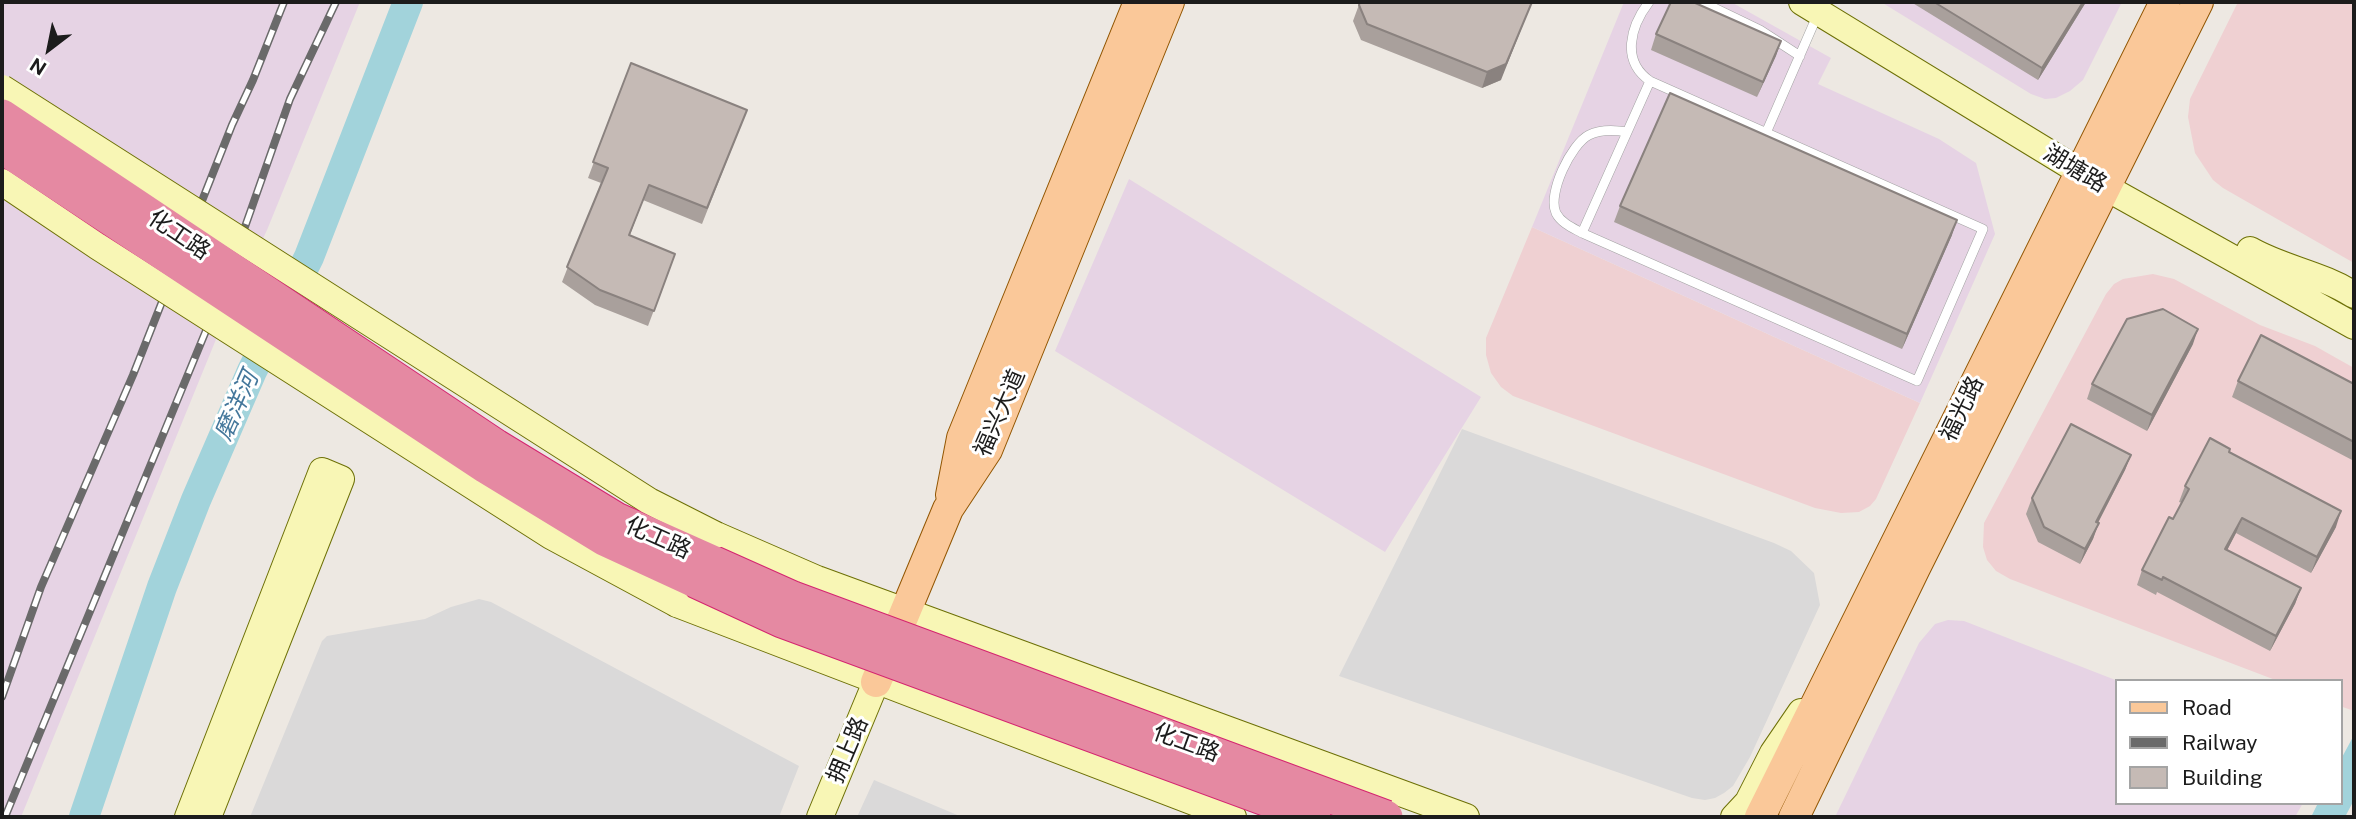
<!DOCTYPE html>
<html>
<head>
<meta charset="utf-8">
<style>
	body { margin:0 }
	#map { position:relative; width:2356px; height:819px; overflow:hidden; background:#ede8e2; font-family:"Public Sans",sans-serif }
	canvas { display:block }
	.frame { position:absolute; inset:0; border:4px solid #1c1c1c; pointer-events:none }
	.legend { position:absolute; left:2115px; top:679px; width:228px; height:126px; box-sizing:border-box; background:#fff; border:2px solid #a4a4a4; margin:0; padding:9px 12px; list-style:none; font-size:21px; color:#1c1c1c }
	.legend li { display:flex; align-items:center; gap:14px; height:35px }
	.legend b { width:35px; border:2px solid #a4a4a4 }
	.north { position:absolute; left:14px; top:14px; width:70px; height:70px; -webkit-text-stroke:5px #fff; paint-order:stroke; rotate:212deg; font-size:19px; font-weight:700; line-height:28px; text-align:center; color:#1c1c1c }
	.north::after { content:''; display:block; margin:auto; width:24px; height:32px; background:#1c1c1c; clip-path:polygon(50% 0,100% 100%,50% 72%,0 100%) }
</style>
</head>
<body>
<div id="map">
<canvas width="2356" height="819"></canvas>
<div class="frame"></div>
<ul class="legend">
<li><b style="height:9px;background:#fac899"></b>Road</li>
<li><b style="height:9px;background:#6a6a6a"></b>Railway</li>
<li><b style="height:19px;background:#c5bab5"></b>Building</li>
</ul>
<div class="north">N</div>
</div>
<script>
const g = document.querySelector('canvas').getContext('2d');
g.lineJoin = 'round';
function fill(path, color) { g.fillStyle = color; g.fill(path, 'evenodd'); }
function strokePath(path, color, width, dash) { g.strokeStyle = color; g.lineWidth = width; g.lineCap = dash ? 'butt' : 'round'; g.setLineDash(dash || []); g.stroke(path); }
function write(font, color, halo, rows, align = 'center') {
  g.font = font + ' "Public Sans","Noto Sans SC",sans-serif'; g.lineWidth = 6; g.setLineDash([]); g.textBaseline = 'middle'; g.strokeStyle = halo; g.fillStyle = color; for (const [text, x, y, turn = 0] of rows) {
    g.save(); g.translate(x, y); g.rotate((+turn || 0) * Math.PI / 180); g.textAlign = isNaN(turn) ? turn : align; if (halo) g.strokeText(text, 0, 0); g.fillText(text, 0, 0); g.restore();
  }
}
fill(new Path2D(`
	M1462,429L1774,543L1791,551L1814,573L1820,605L1750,757L1733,786L1724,793L1715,798L1705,800L1692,798L1339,676Z
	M479,599L491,602L799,766L779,817H250L322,641L327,636L425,619L451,607Z
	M874,780L962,817H857Z`), '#dad9d9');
fill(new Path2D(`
	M2238,2H2354V263L2223,188L2213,180L2195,153L2188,117L2190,99Z
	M1532,227L1920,403L1876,499L1870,506L1859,512L1841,513L1815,508L1513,396L1501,387L1491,373L1486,355V338Z
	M2153,274L2174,279L2260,325L2315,346L2354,368V711L2340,706V681H2278L2010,579L1996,571L1987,560L1983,547L1984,523L2106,294L2114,284L2123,279Z`), '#efd0d2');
fill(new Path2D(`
	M2,2H360L267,230L219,332L21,817H2Z
	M1624,2H1731L1831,58L1818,84L1939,139L1976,163L1995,234L1920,403L1532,227Z
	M1881,2H2122L2083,80L2070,91L2056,98L2045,99L2031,94Z
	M1129,179L1481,397L1385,552L1055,351Z
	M1948,620L1964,621L2118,681L2116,803H2303L2295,817H1835L1919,643L1935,624Z`), '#e6d3e4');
fill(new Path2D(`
	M2354,735V800L2345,817H2311L2318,803H2340V761Z`), '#a2d3db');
strokePath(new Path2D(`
	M84,817L162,587L196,500L252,371L309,257L408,2`), '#a2d3db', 30);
const lane = new Path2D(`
	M1649,2C1630,27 1621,61 1650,81
	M1702,2L1760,30L1800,56
	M1650,81L1983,229L1917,381L1582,233Z
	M1766,133L1817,16
	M1582,233C1573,228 1561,223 1556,213C1547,194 1571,144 1589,135C1601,129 1615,130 1627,132`);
const secondary = new Path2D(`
	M1802,2L2105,187L2354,326
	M2250,250C2283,269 2322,274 2354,295
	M716,535L817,579L1466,817
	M677,604L1233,817
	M188,817L322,471L341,479L208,817
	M820,817L876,682
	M1734,817L1748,802L1773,753L1801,712`);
const primary = new Path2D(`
	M951,495L962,438L1139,2
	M876,682L948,509L987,450L1169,2
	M1760,817L2165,2
	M1794,817L1915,568L2198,2`);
strokePath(lane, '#a3a3a3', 10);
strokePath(secondary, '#6d7006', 28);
strokePath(primary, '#925602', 32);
strokePath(lane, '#fff', 9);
strokePath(secondary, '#f8f6b5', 26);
strokePath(primary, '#fac899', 30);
const rail = new Path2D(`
	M2,697L41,587L133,375L232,125L253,80L284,2
	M5,817L222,292L290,99L336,2`);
strokePath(rail, '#6a6a6a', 8);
strokePath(rail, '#fff', 5, [16]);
const secondaryBridge = new Path2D(`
	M2,88L649,501L716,535
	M2,182L97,246L551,536L677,604`);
const highwayBridge = new Path2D(`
	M2,116L496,446L616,519L793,598L1386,817
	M2,147L486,467L604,539L782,621L1314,817`);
strokePath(secondaryBridge, '#6d7006', 28, []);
strokePath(highwayBridge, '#d42570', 35, []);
strokePath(secondaryBridge, '#f8f6b5', 26);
strokePath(highwayBridge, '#e589a2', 33);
fill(new Path2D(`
	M1360,2L1501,80L1482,88L1361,40L1353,21Z
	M1911,2H2086L2038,80Z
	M1656,34L1781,41L1757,97L1651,50Z
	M631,63L747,110L702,224L643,200L630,235L675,254L648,326L595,305L562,282L601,183L588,178Z
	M1620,206L1952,235L1902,349L1614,222Z
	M2193,344L2147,431L2087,399L2092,384Z
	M2238,381L2354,384V461L2232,397Z
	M2229,452L2336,527L2311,573L2236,533L2227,550L2301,588L2295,604L2270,651L2157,592L2156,595L2137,585L2142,570L2173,519L2182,503L2179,502L2185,486Z
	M2131,455L2125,470L2098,523L2093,539L2080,564L2038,542L2026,514L2032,498Z`), '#a9a09c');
fill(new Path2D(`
	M1532,2L1501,80L1482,88L1487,72Z
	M2083,2H2086L2038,80L2042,68Z
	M1781,41L1776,56L1757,97L1763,82Z
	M1957,220L1952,235L1902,349L1907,334Z
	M2198,329L2193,344L2147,431L2152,415Z
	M2131,455L2125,470L2090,538L2096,522Z
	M2341,511L2336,527L2311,573L2317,557Z
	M2242,518L2236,533L2220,564L2225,549Z
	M2099,523L2093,539L2080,564L2085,549Z
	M2301,588L2295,604L2270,651L2276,636Z`), '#8a827f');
const building = new Path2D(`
	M1360,2H1532L1506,64L1487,72L1367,24L1359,5Z
	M1671,2H1693L1781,41L1763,82L1656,34Z
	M1934,2H2083L2042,68Z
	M631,63L747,110L707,208L649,185L629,235L675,254L654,311L600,290L567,267L608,168L593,162Z
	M1670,93L1957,220L1907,334L1620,206Z
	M2163,309L2198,329L2152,415L2092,384L2127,319Z
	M2261,335L2354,384V442L2238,381Z
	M2071,424L2131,455L2096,522L2099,523L2085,549L2044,527L2032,498Z
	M2210,438L2230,449L2229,452L2341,511L2317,557L2242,518L2225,549L2301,588L2276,636L2163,577L2162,580L2142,570L2169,517L2173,519L2189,489L2185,486Z`);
fill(building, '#c5bab5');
strokePath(building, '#8a827f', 2);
write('23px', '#1c1c1c', '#fff', [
	["湖塘路",2075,169,31],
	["化工路",179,235,34],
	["福光路",1962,409,-64],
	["福兴大道",1000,413,-66],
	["化工路",658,538,24],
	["化工路",1186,743,20],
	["拥上路",848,750,-67]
]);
write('italic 24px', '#44779b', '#fff', [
	["磨洋河",237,406,-66]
]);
</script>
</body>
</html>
